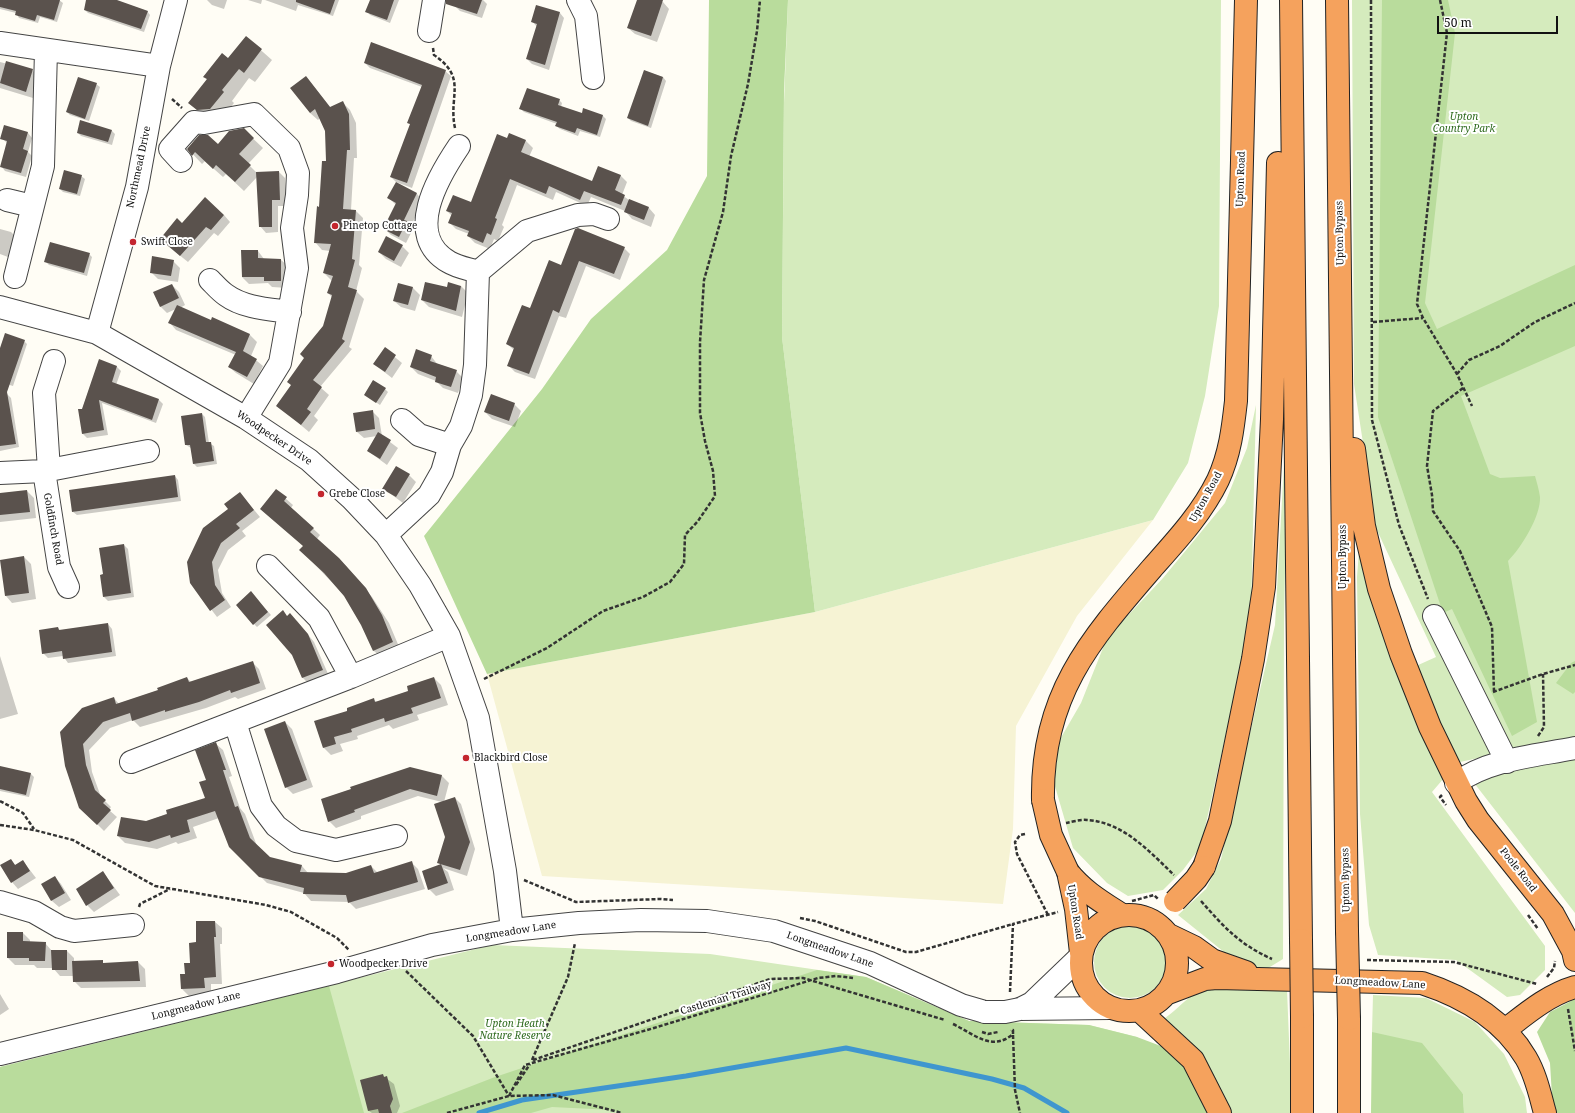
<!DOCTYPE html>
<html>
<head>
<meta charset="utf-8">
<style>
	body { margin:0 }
	#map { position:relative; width:1575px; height:1113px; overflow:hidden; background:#fffdf5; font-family:"Noto Serif",serif }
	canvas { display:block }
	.scale { position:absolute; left:1437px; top:16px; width:121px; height:18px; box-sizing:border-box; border:2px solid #111; border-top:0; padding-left:5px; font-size:12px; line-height:14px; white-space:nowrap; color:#111; -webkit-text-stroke:3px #fff; paint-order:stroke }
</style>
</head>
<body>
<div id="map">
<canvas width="1575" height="1113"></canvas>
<div class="scale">50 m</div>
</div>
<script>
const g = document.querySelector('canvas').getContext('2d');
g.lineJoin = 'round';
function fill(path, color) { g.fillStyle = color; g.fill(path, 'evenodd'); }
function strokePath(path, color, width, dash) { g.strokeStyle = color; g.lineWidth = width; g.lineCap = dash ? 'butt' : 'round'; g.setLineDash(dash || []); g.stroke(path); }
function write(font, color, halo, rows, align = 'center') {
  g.font = font + ' "Noto Serif",serif'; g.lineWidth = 4; g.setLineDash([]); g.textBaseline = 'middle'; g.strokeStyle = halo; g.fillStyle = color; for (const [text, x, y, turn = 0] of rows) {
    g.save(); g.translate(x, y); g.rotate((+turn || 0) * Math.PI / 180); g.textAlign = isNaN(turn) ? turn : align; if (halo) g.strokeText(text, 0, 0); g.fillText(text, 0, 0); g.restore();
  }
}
fill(new Path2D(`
	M1153,520L1077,616L1016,726L1013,829L1003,904L542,876L487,674L815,612Z`), '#f6f3d4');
fill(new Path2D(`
	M788,0H1221L1219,306L1205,396L1188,463L1153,520L815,612L782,337L784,103Z
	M1352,0H1575V913L1471,779L1483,757L1460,762L1437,720L1416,666L1436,657L1376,528L1354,384Z
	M1256,405L1251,611L1230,715L1201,846L1183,870L1163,890L1128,896L1107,883L1073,848L1054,783L1059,741L1081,703L1107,638L1163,578L1225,503L1247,448Z
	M1284,465L1287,468L1284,623L1283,959L1265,970L1234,960L1178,915L1206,889L1221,859L1275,625Z
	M1359,551L1444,778L1432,792L1545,946V970L1520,995L1507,997L1456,960L1378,955L1369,925L1360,814L1357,577Z
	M1094 962a36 36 0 1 1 72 0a36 36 0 1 1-72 0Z
	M492,945L710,954L866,977L969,1021L1089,1025L1137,1037L1209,1113H0V1067Z
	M1202,989L1287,990L1292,1113H1229L1175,1029L1165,1018C1178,1009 1188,996 1202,989Z
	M1373,995L1426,998L1475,1022L1504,1054L1525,1097L1527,1113H1464L1463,1094L1372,1032Z`), '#d5ebbd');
fill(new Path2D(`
	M709,0H788L784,91L782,337L815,612L487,674L424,536L542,389L591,319L667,250L707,176Z
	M1382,0H1448L1455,33L1425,303L1437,329L1575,265V346L1461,396L1490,474L1500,478L1535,476C1537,483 1539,490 1540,497C1541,516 1521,548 1508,561L1537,722L1512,736L1452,609L1443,613L1378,417Z
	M1575,661V692L1573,694L1556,683L1571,663Z
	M817,970L866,977L969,1021L1089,1025L1137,1037L1166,1048L1192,1075L1209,1113H621L613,1110L552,1107L531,1113H402L495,1077Z
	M329,986L364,1113H0V1067Z
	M1575,999V1113H1553L1550,1063L1537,1032L1550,1012Z
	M1372,1032L1422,1043L1463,1094L1464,1113H1371Z`), '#b9dc9c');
fill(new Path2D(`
	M0,0H59L63,3L57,22L40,17L38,23L19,18L16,13L0,9Z
	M87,0H115L147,11L150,15L144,32L88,13L85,10Z
	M207,0H227L224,9L212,5Z
	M248,0H262L261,4Z
	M265,0H339L333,16L298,5L296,11Z
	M371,0H399L390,23L370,15L367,11Z
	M457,0H483L487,4L482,18L460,11L455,6Z
	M638,0H657L663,2L669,9L657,42L635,34L628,28Z
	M560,13L564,18L549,70L532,64L527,59L537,27L532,21Z
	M246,37L272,60L255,82L249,78L232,101L234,103L221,119L200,113L189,103L207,80L204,76L228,59Z
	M0,62L32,70L39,77L33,98L0,88Z
	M365,63L445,71L451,76L412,188L396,182L391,177L411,125L408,123L422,87L370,68Z
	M645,71L663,77L666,81L651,128L631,121L628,118Z
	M306,77L331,108L342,102L350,110L356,123L357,158H354L351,210L356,211L363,218L359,265L362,268L356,291L364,299L349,347L352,349L320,387L329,395L314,416L318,420L309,432L277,405L292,386L305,358L324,327L333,298L328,293L332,281L324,273L330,251L322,250L315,242L327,162L326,131L320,118L318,120L310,113Z
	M96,84L100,87L89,121L70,115L67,112Z
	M559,100L562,103L561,107L582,115L603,116L606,119L600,137L580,131L578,136L560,129L556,126L557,124L524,112L521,109Z
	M5,127L28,133L32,138L28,152L32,156L26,177L5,171L1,166L7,143L2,138Z
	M244,130L263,148L248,164L257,173L279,172L285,178L286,206H278V232L266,233L260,226L257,177L244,191L226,174L223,177L205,161L202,164L188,149L218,145Z
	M112,131L115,134L112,145L81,136L78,133Z
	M510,134L526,141L533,148L529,157L593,182L620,175L627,182L622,195L629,200L649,208L655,215L651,227L632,219L625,211L591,197L587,206L556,192L553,200L517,185L502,225L504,227L498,241L494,239L490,249L475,243L468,236L469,234L456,229L449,222L452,216L447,211L472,204Z
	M81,176L85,179L80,196L63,192L60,189Z
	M396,184L417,194L423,201L411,226L413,229L406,243L391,235L384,228L396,205L389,198Z
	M224,215L230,222L218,236L214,233L188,262L168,246Z
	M0,229L11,232L15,236L8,257L0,254Z
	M576,230L624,248L630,254L620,280L586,266L566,318L559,316L535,379L515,372L508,365L514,350L507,344L561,267Z
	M402,246L409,253L401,267L386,259L379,252Z
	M258,251L264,259L281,260L288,266V288L272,287L268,283L249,284L242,277Z
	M89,254L92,257L87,276L49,265L46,262Z
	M173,261L180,268L178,282L158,279L151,272Z
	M399,284L413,288L420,295L415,311L401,307L394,301Z
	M172,285L179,292L185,305L180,308L211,322L212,319L250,335L257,342L251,356L263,366L254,384L236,373L229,367L236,355L176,330L170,323L176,309L167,313L160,306Z
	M461,286L468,293L462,317L429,307L422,300L447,288Z
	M24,341L27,344L13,386L0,382V352Z
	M385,349L402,363L392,378L374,364Z
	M431,356L438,365L456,371L463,378L458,393L443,388L436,381L418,374L411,367Z
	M99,361L117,367L121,371L116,385L159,400L163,404L156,423L102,403L108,435L87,438L83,434L82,410Z
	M385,389L388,392L380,405L365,395Z
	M7,394L11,398L19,447L0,451V395Z
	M514,404L521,411L515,427L492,419L485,412Z
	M372,411L379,418L382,436L398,448L387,465L368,451L377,436L364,438L357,432Z
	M202,414L205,417L209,443L214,446L217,464L197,467L194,464L191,448L186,445Z
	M409,475L416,482L403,503L384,489Z
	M175,476L178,480L181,501L77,515L73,512Z
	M276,490L293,505L291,508L320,535L317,539L346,566L372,597L389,623L400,649L381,657L374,651L362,624L344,595L301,550L304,547Z
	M27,491L34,498L36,518L0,522V494Z
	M240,493L260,517L242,531L246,536L228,550L218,570L222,593L231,607L217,617L191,583L229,509Z
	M124,545L128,549L134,597L108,601L104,597V575Z
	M24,557L31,564L36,599L12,603L6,596Z
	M254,596L271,615L257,627L254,624Z
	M288,617L297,621L314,642L329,676L310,685L303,678L293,654Z
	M108,624L112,629L116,656L68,663L63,656L48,658L43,653L58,628L61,631Z
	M0,656L18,714L0,719Z
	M252,662L259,669L266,689L238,699L235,697L206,708L140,727L133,720L110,728L89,750L92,772L101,797L111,807L109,810L117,817L104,831L80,807L66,766L114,698L119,704L159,691L187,678L191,682Z
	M434,678L441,685L448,705L417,715L419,720L393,729L389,725L357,736L358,739L340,744L343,751L331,755L324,748L315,722L349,711L374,700L377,702L410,692Z
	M285,722L292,729L313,787L293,794L286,787Z
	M216,744L223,750L232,776L229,777L240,808L245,814L257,846L269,858L302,866L308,873L346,874L371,866L378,873L411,862L418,869L425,889L356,909L349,902L311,901L304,893L267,883L230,847L219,818L193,827L197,838L178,844L176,842L157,849L125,843L118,836L146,822L206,798L207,780Z
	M0,767L31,774L34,777L29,797L0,791Z
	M410,768L442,776L449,783L444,802L455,798L461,804L475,849L467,876L443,868L448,872L454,890L436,896L429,889L441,865L438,862L446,837L442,802L418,796L361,816V819L336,828L329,821Z
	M11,860L16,866L23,861L36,878L18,889L12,882Z
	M103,872L120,895L94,912L87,905Z
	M55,877L61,884L71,900L59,907L52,901L42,884Z
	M215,922L222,928V944H220L222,984H211V995L189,996L182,989L186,975Z
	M23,933L30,940V942L45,943L52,951H67L74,958V962L102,961L104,964L138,962L145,969L146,987L81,988L74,981V976H60L53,968H37L34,965H15L8,958Z
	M0,994L9,1009L0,1015Z
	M382,1075L394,1084L400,1106L397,1113H372L369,1111L361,1081Z`), '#0003');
strokePath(new Path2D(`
	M479,1113L522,1100L686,1076L846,1048L992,1079L1024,1088L1067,1113`), '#3f96cf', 5);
fill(new Path2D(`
	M0,0H60L54,20L37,15L35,21L15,15L16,11L0,7Z
	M86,0H117L148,11L141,29L84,10Z
	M296,0H335L330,14L296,2Z
	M370,0H394L387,20L365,12Z
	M446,0H482L477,14L446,4Z
	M637,0H663L651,36L627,28Z
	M536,5L560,12L545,65L526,59L537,24L531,22Z
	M246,36L262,49L244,73L239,69L222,90L224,92L210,109L197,110L188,103L207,79L203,77L222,53L228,58Z
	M371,42L446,70L407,183L390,177L410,124L407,123L422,85L364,63Z
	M6,61L33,69L26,92L0,83Z
	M644,70L663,77L648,126L627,118Z
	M306,76L330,107L343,101L349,114L350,150H347L343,209L356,210L352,259L355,260L348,287L357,290L342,339L345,341L313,380L322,387L307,409L311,412L301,425L276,406L291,385L287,382L304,358L300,354L323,326L332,295L327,293L333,276L323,273L331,244L314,243L317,206L319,207L322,161H326L325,131L315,109L310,113L290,88Z
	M78,77L97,83L85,119L66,112Z
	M527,88L560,99L558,105L582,113L583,108L603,115L597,135L577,128L575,133L555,126L557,122L519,109Z
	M80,120L112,130L108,142L77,133Z
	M4,125L28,132L23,149L28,151L21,173L0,167L7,141L0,139Z
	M244,128L254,138L239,154L251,165L235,182L216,165L213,169L195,152L192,156L187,149L199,135H208L218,144L229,131Z
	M509,133L526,140L521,152L592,181L598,166L621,175L615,190L625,195L621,205L584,191L580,200L549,186L546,194L510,179L495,218L497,219L491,235L487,233L483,243L467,236L469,231L448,223L452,213L446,211L453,195L471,202L497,134L507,138Z
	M64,170L82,175L77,194L59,189Z
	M279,171L280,200H272V227H259L256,172Z
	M396,182L417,193L404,220L407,221L399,237L383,229L396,203L387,198Z
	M205,197L224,215L211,230L206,227L180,256L160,239L177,218L182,223Z
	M629,199L649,207L644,220L624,212Z
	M578,228L625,247L614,274L579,261L559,313L553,310L529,374L507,366L514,348L506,344L522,305L530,308L549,260L561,265L575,229Z
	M386,236L403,245L394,261L378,252Z
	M50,242L90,253L84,273L44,262Z
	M241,250H258V258L281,259V281H264V277H242Z
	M152,256L174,260L171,276L150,273Z
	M425,282L447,287L448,282L461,286L456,311L421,300Z
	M398,283L413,287L408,305L393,301Z
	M172,284L179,298L160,307L153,292Z
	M177,305L211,320L212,317L250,334L243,351L257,359L247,377L228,367L236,352L168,323Z
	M5,333L25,340L7,392L16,444L0,446V348Z
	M385,347L396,355L385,372L373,364Z
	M416,349L432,355L430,361L457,370L451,387L435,382L436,377L410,367Z
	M99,359L117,366L112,382L159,399L152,420L99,400L104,430L82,434L78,409H82Z
	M373,380L386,388L376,403L364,395Z
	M491,394L515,403L509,421L484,412Z
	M373,410L375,429L356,432L353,413Z
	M202,413L206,442H211L214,461L193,464L190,445H185L181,416Z
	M378,432L391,440L380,459L367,451Z
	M396,466L410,474L396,497L382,489Z
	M175,475L178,497L72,512L69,490Z
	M276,489L287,497L284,501L314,528L310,532L339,558L366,588L382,615L393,642L373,651L361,625L344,596L324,573L299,550L303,546L260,509Z
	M27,490L30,512L0,515V493Z
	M240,492L254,510L236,524L240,528L221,543L212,562L215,585L225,600L210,611L190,583L187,562L203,528L228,509L224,504Z
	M124,544L131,593L103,597L100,575L103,574L99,548Z
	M24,556L29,593L5,596L0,560Z
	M251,591L268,612L253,625L236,605Z
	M283,610L287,616L290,613L308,634L323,670L302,678L292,655L266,625Z
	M108,623L112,652L63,659L62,651L42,654L39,630L58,627L59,630Z
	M253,661L260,683L231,693L230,690L199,702L165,712V710L132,721L130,713L103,722L83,744L86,765L95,790L106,800L103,803L111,810L97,825L79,808L65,766L60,732L82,708L114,697L116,704L158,690L157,688L187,677L189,682Z
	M434,677L441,698L411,708L413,713L385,722L384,718L351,729L352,732L334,737L336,744L323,748L314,721L347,711V708L374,698L375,702L408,691L407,686Z
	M285,721L307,780L285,788L264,729Z
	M216,742L226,770H223L235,807L238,806L250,838L270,857L302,865L300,872L346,873L371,865L374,873L412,861L418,882L348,903L346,895L303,894L304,888L259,877L229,847L215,811L187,820L190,832L171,838L170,835L149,842L117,836L121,817L146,821L167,814L166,810L205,798L199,782L206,780L195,750Z
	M0,766L31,773L26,795L0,789Z
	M410,767L442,775L437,796L410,789L354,810L355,812L328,822L321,799L351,789L350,787Z
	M455,797L470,842L460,870L437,863L445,837L434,804Z
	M11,859L15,865L23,860L30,871L11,883L0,865Z
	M441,864L448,883L428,890L422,871Z
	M103,871L114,888L86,906L76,889Z
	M55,876L65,893L51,901L41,884Z
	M196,921H215L216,937H214L216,977L204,978L205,988L181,989L180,974H185L184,963H190L189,943L196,942Z
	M7,932H23V941L46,942L45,961H29V958H7Z
	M51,950H67V970H52Z
	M103,960V963L138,961L140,981L73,982L72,961Z
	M383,1074L384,1077L387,1076L393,1099L390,1106L392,1113H379L378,1109L368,1111L360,1080Z`), '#5a524d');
const minor = new Path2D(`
	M578,0L586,16L593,78
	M429,31L434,0
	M0,43L159,66
	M181,161L170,149L194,122L204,123L254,114L289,148L298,173L297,195L292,228L297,268L280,363L246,418
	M7,200L32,206
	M478,272L527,231L578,215L594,214L608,219
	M15,277L43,166L46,50
	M210,280C215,285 220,291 226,295C244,308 268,309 290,312
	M0,307L97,333L246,418L309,460L351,498L386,535L420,585L449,636L478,718L505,871L512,930
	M97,333L137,187L159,66L176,0
	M402,420L419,435L450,445
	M49,470L44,393L54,361
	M44,471L59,567L68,587
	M0,473L44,471L148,451
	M386,535L429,495L442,472L450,445L461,426L471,395L475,365L478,272C469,269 457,267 449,262C403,236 438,177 459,146
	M268,566L319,618L351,677
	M1434,616L1507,762
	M235,722L261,806L276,826L296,841L336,850L396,836
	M131,762L351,677L449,636
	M1456,783C1489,759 1535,756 1575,748
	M0,902L34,912L60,927L74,931L133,925
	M1020,1009L1110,1008
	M1020,1009L1032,1003L1081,956
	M0,1054L337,972L432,945L512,930L579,923L641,920L707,921L774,931L870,963L961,1005L985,1012`);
const highway = new Path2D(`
	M1291,0L1301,940
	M1337,0L1347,931
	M1354,449L1364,526L1379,589L1401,654L1430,727L1466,801L1478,820L1553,914L1573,951L1575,960
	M1043,800C1041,696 1089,641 1153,567C1177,540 1202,513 1218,480C1230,454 1233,428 1236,401L1246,0
	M1204,867L1220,821L1253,659L1264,587L1272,419L1278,163
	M1068,872L1076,909L1081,953
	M1068,872C1083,891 1102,902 1122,915
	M1081 963a48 48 0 1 1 96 0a48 48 0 1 1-96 0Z
	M1169,935L1194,947L1212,960L1246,972
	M1168,993L1205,979L1217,978L1422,983C1465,997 1503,1019 1526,1058C1536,1075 1540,1095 1545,1113
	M1140,1011L1193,1060L1220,1113
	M1302,1017V1113
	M1349,1019V1113
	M1505,1030C1527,1013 1548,995 1575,987`);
strokePath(minor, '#444', 24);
strokePath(highway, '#222', 24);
strokePath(new Path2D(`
	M1371,0L1372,420L1399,525L1428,599
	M1440,0L1447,33L1417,304L1423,318L1457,374L1472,406
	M433,48L434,55C468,78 448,96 455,128
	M172,99L182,108
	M1373,322L1423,318
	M1457,374L1469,360L1500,346L1535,322L1575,303
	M1463,388L1433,411L1427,466L1432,495L1433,511L1460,551L1492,627L1494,692
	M484,679L547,648L603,611L643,597L670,582L684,564L685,535L698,521L715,496L713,471L705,441L700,413V342L704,280L723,212L731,156L748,84L757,31L760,0
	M1493,692L1543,674L1575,665
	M1538,736L1544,727L1543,674
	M1442,795L1440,797L1446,805
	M0,801L23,813L34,829
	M1066,823C1072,822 1081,819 1087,820C1123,822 1150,852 1174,875
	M0,825L34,830L73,840L155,886L266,905L291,912L337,938L349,950
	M1025,834L1020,835L1015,842L1017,854L1048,915
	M524,880L576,902L661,899L673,900
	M1132,901L1154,895L1158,899
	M1201,901C1225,928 1239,944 1272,959
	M139,907L140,904L170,889
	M1528,915L1538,929
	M800,918L815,921L906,952H916L1013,924
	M1367,960L1454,962L1537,984
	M406,971L473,1036L509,1096
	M1547,977L1554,968L1555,961
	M1010,992L1013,924L1058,912
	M1568,1009L1575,1051
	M953,1024C974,1034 992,1052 1013,1034V1030L1011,1031
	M982,1032L988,1034L998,1032
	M1013,1035L1015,1090L1020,1113
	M532,1060L568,977L575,943
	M533,1060L770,979L803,978L945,1020
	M516,1085L530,1064
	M509,1096L525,1065L654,1028L818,978L836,976L853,978
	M447,1113L509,1096L553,1095L622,1113`), '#333', 2.5, [4, 2]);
strokePath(minor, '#fff', 22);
strokePath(highway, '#f5a25d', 22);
const minorBridge = new Path2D(`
	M985,1012H1005L1020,1009`);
const highwayBridge = new Path2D(`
	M1043,800L1051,835L1068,872
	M1175,901L1196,879L1204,867
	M1347,931L1349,1019
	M1301,940L1302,1017`);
strokePath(minorBridge, '#444', 24, []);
strokePath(highwayBridge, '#222', 24, []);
strokePath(minorBridge, '#fff', 22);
strokePath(highwayBridge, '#f5a25d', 22);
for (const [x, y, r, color] of [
	[335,226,4,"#c4262e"],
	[133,242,4,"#c4262e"],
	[321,494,4,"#c4262e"],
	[466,758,4,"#c4262e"],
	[331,964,4,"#c4262e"]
]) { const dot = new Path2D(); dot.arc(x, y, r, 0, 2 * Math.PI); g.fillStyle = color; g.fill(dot); strokePath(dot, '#fff', 1.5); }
write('italic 10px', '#2f6b1f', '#fff', [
	["Upton",1464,117],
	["Country Park",1464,129],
	["Upton Heath",515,1024],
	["Nature Reserve",515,1036]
]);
write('10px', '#111', '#fff', [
	["Northmead Drive",139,167,-78],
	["Upton Road",1241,179,-88],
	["Upton Bypass",1340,233,-91],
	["Woodpecker Drive",274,438,34],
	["Upton Road",1206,497,-61],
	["Goldfinch Road",53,529,80],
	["Upton Bypass",1343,557,-90],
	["Poole Road",1518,870,52],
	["Upton Bypass",1346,880,-91],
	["Upton Road",1075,912,81],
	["Longmeadow Lane",511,932,-9],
	["Longmeadow Lane",830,950,19],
	["Longmeadow Lane",1380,983,3],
	["Castleman Trailway",726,998,-17],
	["Longmeadow Lane",196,1006,-14]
]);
write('10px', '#111', '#fff', [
	["Pinetop Cottage",343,226],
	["Swift Close",141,242],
	["Grebe Close",329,494],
	["Blackbird Close",474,758],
	["Woodpecker Drive",339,964]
], 'left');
</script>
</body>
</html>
